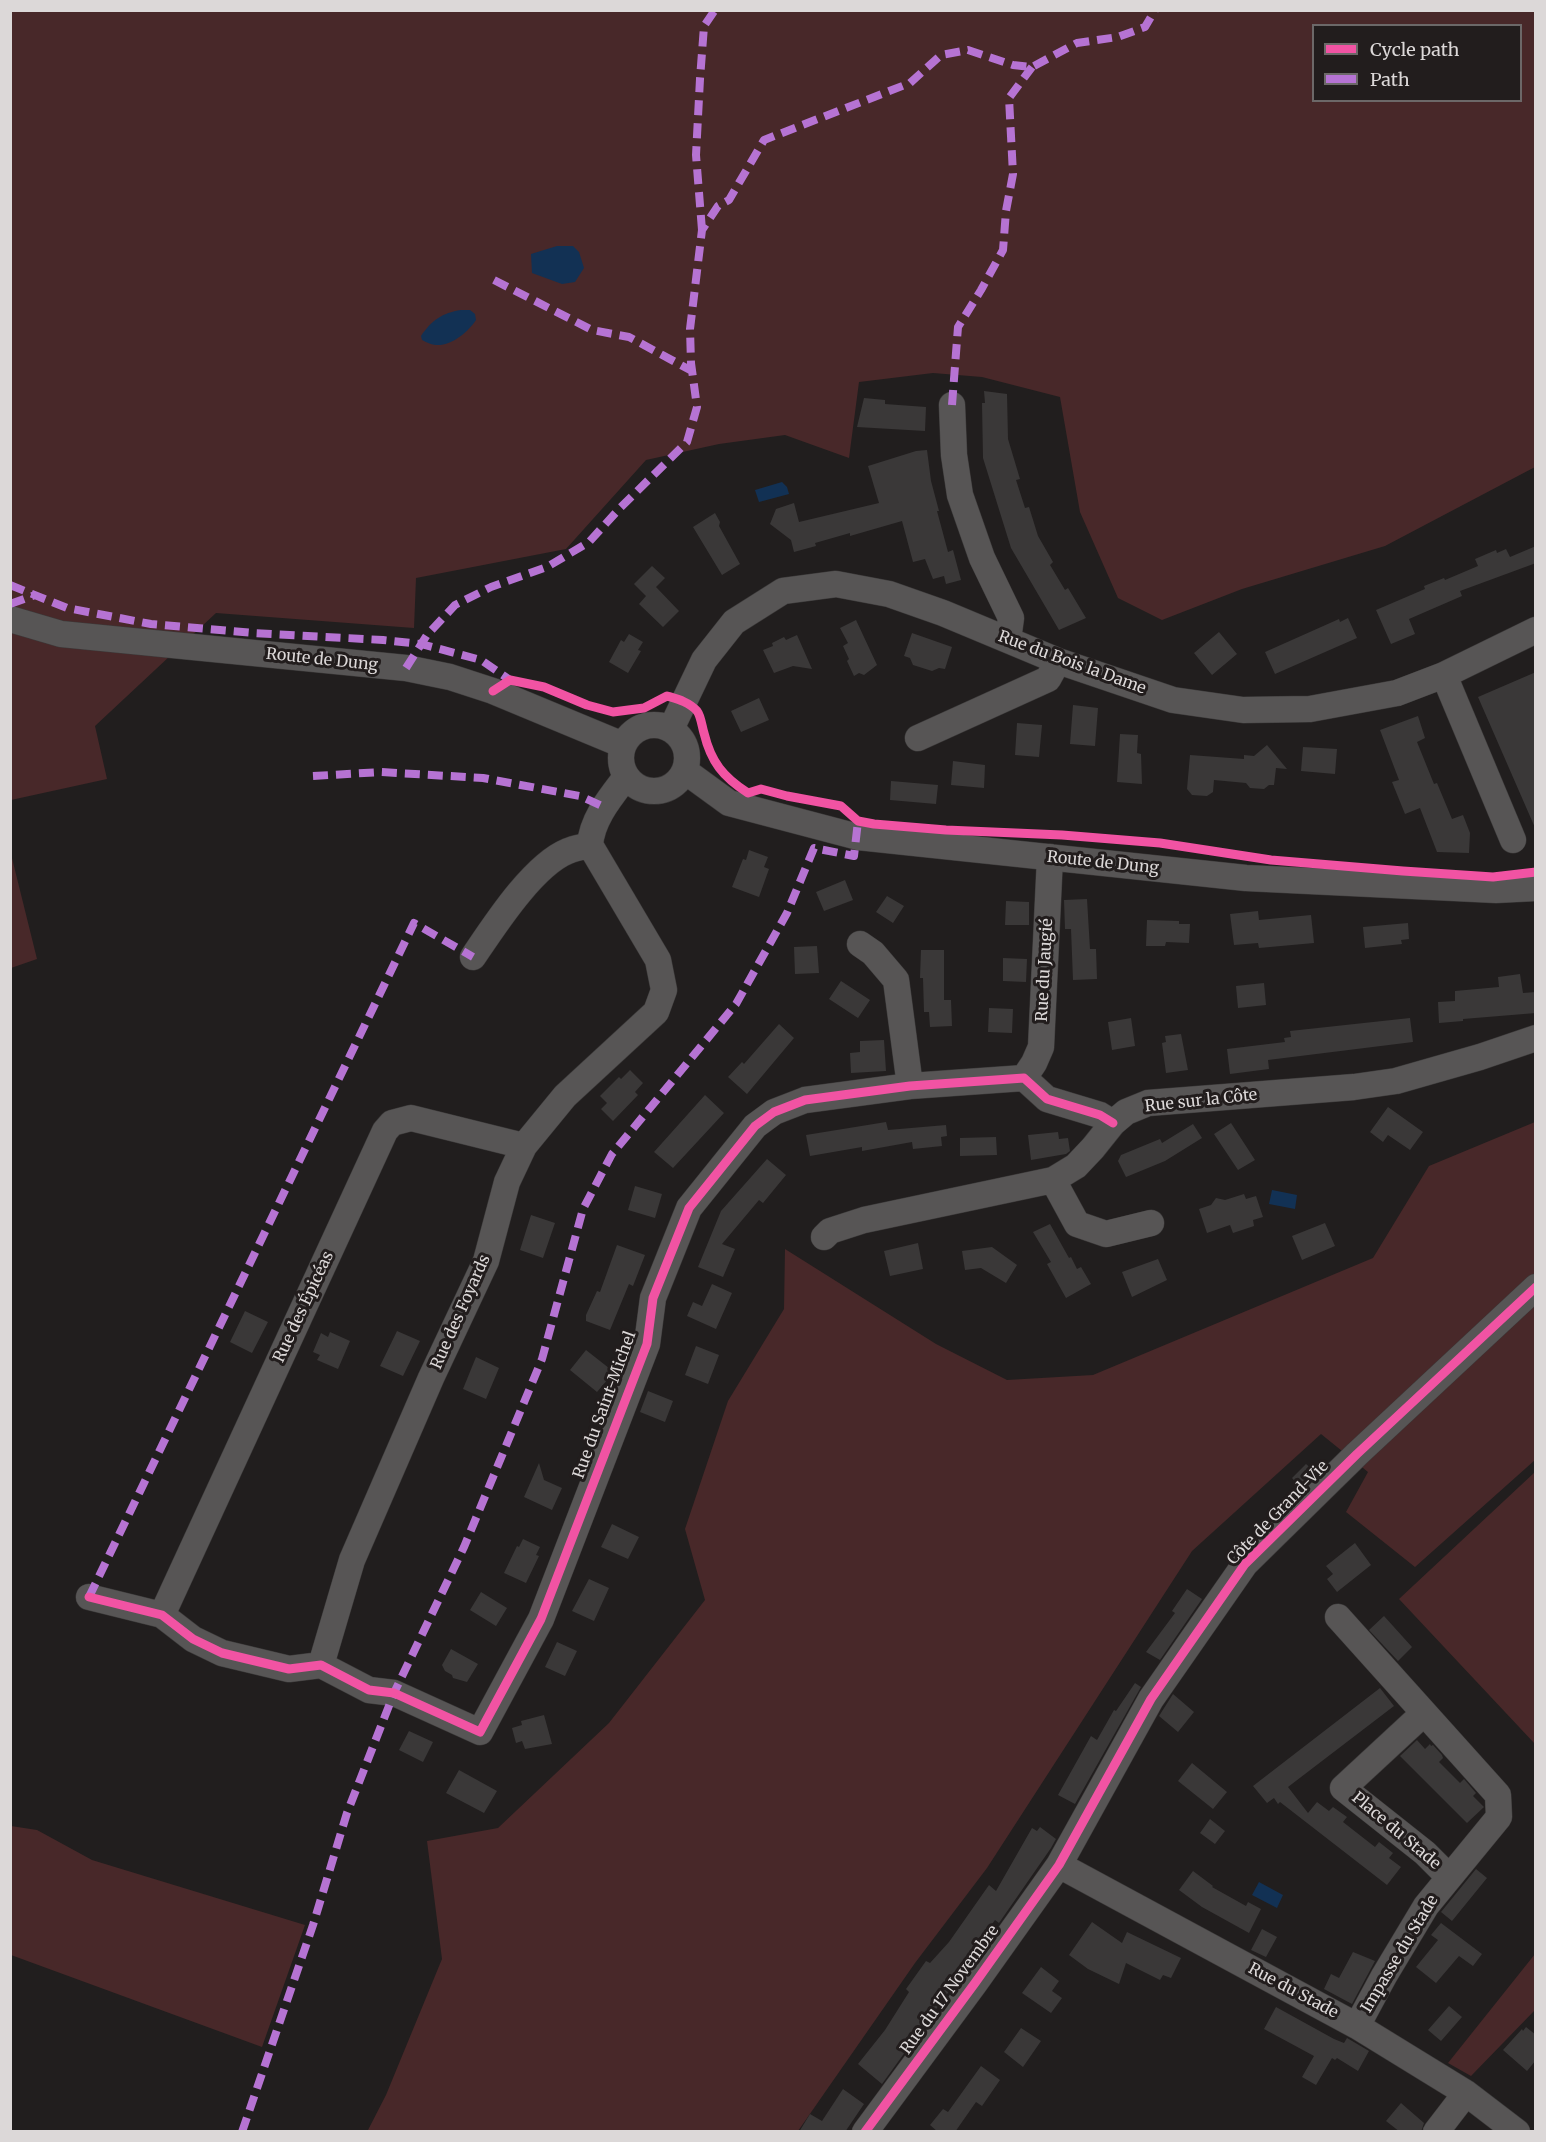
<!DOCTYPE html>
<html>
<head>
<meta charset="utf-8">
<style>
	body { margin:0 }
	#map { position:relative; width:1546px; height:2142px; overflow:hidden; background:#211e1e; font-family:Merriweather,serif }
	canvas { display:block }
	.frame { position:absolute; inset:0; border:12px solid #dcd8d8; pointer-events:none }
	.legend { position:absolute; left:1312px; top:24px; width:210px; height:78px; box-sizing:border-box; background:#221d1d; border:2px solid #6c6868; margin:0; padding:8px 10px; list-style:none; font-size:18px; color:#dcd8d8 }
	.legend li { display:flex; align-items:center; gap:12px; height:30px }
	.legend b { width:30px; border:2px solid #6c6868 }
</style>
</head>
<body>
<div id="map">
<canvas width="1546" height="2142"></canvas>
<div class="frame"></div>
<ul class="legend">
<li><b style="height:8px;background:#f153a3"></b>Cycle path</li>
<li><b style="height:8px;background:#b673d3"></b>Path</li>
</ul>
</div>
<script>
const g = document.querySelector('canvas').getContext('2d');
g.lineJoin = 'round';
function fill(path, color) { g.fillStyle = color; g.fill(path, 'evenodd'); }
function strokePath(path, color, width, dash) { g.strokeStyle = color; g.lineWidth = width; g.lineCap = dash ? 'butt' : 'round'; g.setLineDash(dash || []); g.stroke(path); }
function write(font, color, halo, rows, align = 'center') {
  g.font = font + ' Merriweather,serif'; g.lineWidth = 6; g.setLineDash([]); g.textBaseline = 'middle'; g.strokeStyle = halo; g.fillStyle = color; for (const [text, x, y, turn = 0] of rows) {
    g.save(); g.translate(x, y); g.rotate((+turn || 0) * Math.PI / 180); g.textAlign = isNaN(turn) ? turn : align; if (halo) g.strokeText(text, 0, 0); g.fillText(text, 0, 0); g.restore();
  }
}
fill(new Path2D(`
	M10,11H1535V467L1385,546L1242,589L1162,620L1118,598L1080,512L1060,397L982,377L933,373L859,382L849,458L785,435L719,444L646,460L566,549L416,578L414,628L216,613L95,726L107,779L11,800ZM1314,26H1520V100H1314Z
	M10,850L37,959L11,968H10Z
	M1535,1122V1460L1415,1567L1346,1512L1368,1472L1321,1434L1192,1551L987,1868L915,1963L798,2131L367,2132L386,2095L442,1959L427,1841L498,1828L609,1723L705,1600L685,1529L728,1401L784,1309L785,1249L936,1344L1007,1380L1093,1375L1373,1258L1429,1166Z
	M1535,1472H1536L1535,1744L1399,1599Z
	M11,1826L37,1830L92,1860L305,1925L262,2047L11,1955Z
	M1535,1954V2010L1471,2076L1448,2063Z`), '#482829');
fill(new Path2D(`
	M557,246H573L579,252L584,268L575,282L562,284L532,273L531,254Z
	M461,310H470L475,314L476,320C468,332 452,346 436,345C432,345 426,342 422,340L421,336C432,320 442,313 461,310Z
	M782,482L787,487L789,494L759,502L755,490Z
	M1272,1190L1297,1195L1295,1209L1269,1204Z
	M1259,1882L1283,1895L1277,1908L1252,1895Z`), '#123154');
fill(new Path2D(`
	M984,391L1007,394L1008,439L1020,479L1016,480L1025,508L1029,507L1038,536L1053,562L1050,565L1065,590L1068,588L1086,618L1059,630L1011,548L983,458L982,403H985Z
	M864,398L885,400V404L926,407L925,431L857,427Z
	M927,450L931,481L939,511H937L948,552L953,550L961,580L946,584L944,576L933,579L925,559L913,562L902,521L850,536V533L815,543L816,546L794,552L791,540L770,524L776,509L794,503L799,522L879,503L868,466L916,451Z
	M715,513L720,522L719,526L740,564L722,575L693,527Z
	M1536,546V563L1460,591L1462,596L1409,619L1415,634L1391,644L1376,610L1425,589L1424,586L1444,578L1445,580L1478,566L1475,559L1496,550L1497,553L1506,549L1510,557Z
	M652,566L665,578L656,587L679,611L663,627L639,604L646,596L634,584Z
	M1348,618L1357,638L1275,674L1265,652L1339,619L1340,622Z
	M856,620L877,665L864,675L859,673L854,676L847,661L849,659L843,646L848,643L840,628Z
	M1219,632L1237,654L1212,675L1194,653Z
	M912,633L952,647L945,669L939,668L932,671L913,665L910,658L904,656Z
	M629,634L643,642L638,650L641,651L628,673L609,662L621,640L624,642Z
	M797,635L812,669L793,666L774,673L763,650L773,646L772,643L784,637L786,640Z
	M1536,672V830L1478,697Z
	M759,698L769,720L741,732L731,711Z
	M1073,705L1098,708L1095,746L1070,744Z
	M1418,716L1425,738L1417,742L1434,784L1437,783L1452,819L1463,815L1470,833L1469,853L1437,852L1420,808L1405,814L1392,782L1399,780L1380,730Z
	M1017,723L1042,725L1039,757L1015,755Z
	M1120,734L1138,735L1137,753L1141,754L1142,784L1117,782Z
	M1267,745L1287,769L1276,768L1274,785H1269L1264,789L1250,788L1246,783L1214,780L1213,792L1207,796L1192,795L1187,789L1190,755L1244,759V755L1254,756Z
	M1303,747L1337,749L1335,774L1301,771Z
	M953,761L985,765L984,788L951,785Z
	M891,781L938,785L936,804L890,800Z
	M749,850L768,857L764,867L769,869L759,897L732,887L743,859L746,860Z
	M845,880L853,900L824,911L816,892Z
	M887,896L904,906L893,923L876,912Z
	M1087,899L1090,949H1096L1097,979L1073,980L1071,929H1065L1064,900Z
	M1006,901L1029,902V925H1005Z
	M1258,911L1259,920L1311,915L1314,943L1259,948L1258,943L1234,945L1230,914Z
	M1147,920L1179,921V924H1190L1189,943L1166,942L1165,946H1146Z
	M1408,923L1409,939L1401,940L1402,944L1365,948L1363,927Z
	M817,946L819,973L795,974L794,947Z
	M921,950H944V1000H951L952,1026L930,1027L929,1012H924L923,978H920Z
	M1003,958L1027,959L1026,982L1003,981Z
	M1520,974L1523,993L1536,992V1013L1463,1019V1021L1439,1023L1438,1002L1455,1001V991L1499,987L1498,977Z
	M841,981L870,1000L858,1018L829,999Z
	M1264,983L1266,1005L1238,1008L1236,986Z
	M989,1008L1013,1009L1012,1033L988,1032Z
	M1131,1018L1135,1046L1112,1050L1108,1022Z
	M1410,1018L1413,1042L1268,1060L1269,1069L1230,1074L1227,1049L1285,1042L1284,1038L1291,1037L1290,1031Z
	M779,1024L794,1038L747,1094L728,1077L742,1062L744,1064Z
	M1181,1034L1188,1070L1166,1073L1162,1043L1166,1042L1165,1036Z
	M884,1040L886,1071L851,1073L850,1053L860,1052V1041Z
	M630,1070L643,1083L635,1092L638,1095L613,1121L601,1109L607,1103L600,1096L619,1077L621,1079Z
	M705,1095L724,1113L673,1168L654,1152Z
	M1388,1107L1423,1132L1410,1150L1388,1135L1383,1142L1370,1132Z
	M886,1122L888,1130L946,1125L947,1136L941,1137L942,1146L913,1149L912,1142L862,1151V1147L810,1156L806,1135Z
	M1231,1123L1255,1160L1238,1170L1214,1134Z
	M1193,1124L1202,1138L1165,1161L1126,1177L1118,1161L1121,1155L1160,1139L1162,1143Z
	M1058,1132L1059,1139L1068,1138L1070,1151L1066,1154L1031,1160L1028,1135Z
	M996,1137L997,1155L960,1156V1138Z
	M767,1159L786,1175L763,1203L759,1200L722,1244L735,1249L723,1277L698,1267L721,1211Z
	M635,1186L662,1194L655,1218L628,1210Z
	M1244,1194L1246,1199L1256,1196L1263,1217L1253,1220L1254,1226L1233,1233L1230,1225L1207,1233L1199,1209L1211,1205L1216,1198L1225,1200Z
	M531,1215L555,1223L543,1258L520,1250Z
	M1325,1223L1335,1246L1302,1260L1292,1236Z
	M1050,1224L1069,1258L1071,1257L1077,1269L1081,1267L1091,1284L1066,1298L1047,1264L1051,1262L1033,1232Z
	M918,1243L923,1269L890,1276L884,1251Z
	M617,1245L645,1255L633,1286L629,1284L610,1330L586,1321V1315L597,1291L600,1292Z
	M992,1247L1017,1265L1006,1283L981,1268L965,1270L962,1251Z
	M1158,1259L1167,1280L1132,1297L1122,1272Z
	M712,1284L732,1293L716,1329L687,1316L693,1302L702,1306Z
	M245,1311L268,1322L252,1353L230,1342Z
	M397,1331L420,1341L403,1376L380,1366Z
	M330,1332L350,1341L338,1369L317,1360L320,1355L313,1352L321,1333L328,1337Z
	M696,1346L719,1355L708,1384L685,1375Z
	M586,1350L614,1372L597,1392L570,1370Z
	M476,1357L499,1368L486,1399L463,1389Z
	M648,1391L673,1401L665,1422L640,1412Z
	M539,1463L544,1480L562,1488L552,1510L524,1497Z
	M1306,1464L1316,1473L1301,1488L1292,1478Z
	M612,1524L639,1537L628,1559L601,1547Z
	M523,1539L540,1547L536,1555L539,1556L526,1583L504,1573L517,1546L519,1547Z
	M1355,1543L1371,1565L1337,1592L1327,1579L1333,1574L1326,1566Z
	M589,1579L609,1588L594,1621L572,1611Z
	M1187,1589L1202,1599L1160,1660L1146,1652L1175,1613L1172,1611Z
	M481,1592L507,1608L496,1626L470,1610Z
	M1384,1616L1412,1647L1398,1661L1369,1630Z
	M557,1642L577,1651L565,1676L545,1667Z
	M451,1649L478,1664L467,1682L453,1678L452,1675L445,1671L442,1665Z
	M1135,1683L1141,1687L1075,1804L1058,1795L1091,1736L1097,1740L1114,1710L1116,1711Z
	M1380,1688L1394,1706L1288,1787L1308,1813L1317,1802L1329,1811L1333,1807L1347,1817L1343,1822L1375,1847L1379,1842L1393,1853L1389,1858L1401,1867L1387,1885L1280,1802L1278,1804L1274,1798L1267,1803L1253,1786Z
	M1173,1694L1194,1712L1178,1732L1159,1716Z
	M544,1715L552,1744L525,1749L522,1741L516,1743L512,1728L522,1725L521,1721Z
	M409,1731L433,1742L423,1762L399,1750Z
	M1417,1740L1425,1749L1430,1744L1431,1746L1433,1745L1442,1755L1443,1758L1439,1762L1460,1783L1464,1779L1476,1793L1473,1796L1484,1807L1467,1823L1400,1756Z
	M1192,1763L1227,1792L1213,1809L1178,1781Z
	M459,1770L497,1791L484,1813L446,1793Z
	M1210,1819L1225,1831L1215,1844L1200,1833Z
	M1040,1827L1056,1839L1051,1848L999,1923L995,1920L952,1981L955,1983L882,2084L858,2064L885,2030L909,1992L906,1989L926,1961L930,1963L949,1942L989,1885L996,1891L1032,1828L1037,1831Z
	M1476,1869L1487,1878L1452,1921L1441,1912Z
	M1193,1871L1213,1886L1212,1887L1246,1906L1248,1902L1261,1909L1249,1933L1202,1907L1179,1890Z
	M1092,1922L1122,1943L1127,1932L1181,1958L1171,1978L1163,1975L1160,1980L1126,1963L1119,1984L1088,1969L1069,1955Z
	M1441,1923L1482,1954L1473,1966L1459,1956L1436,1983L1416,1967L1438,1940L1431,1935Z
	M1262,1929L1277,1937L1266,1957L1251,1950Z
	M1353,1952L1375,1961L1352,2004L1324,1989L1331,1974L1339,1978Z
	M1041,1967L1059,1981L1052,1991L1062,1998L1051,2013L1022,1993Z
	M1449,2006L1462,2017L1441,2041L1428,2030Z
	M1276,2007L1334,2039L1344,2043L1347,2038L1369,2051L1358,2071L1337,2058L1335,2060L1332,2058L1316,2085L1302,2077L1314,2056L1264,2029Z
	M1526,2027L1536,2035V2060L1527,2071L1503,2050L1522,2029L1523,2031Z
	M1021,2028L1041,2041L1023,2067L1004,2052Z
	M981,2066L1000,2080L982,2106L976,2102L955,2132H938L930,2125L943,2109L948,2112Z
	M843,2089L864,2104L845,2132H799L810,2114L822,2121Z
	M1401,2103L1424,2123L1421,2132H1400L1386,2121Z`), '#3a3838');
const minor = new Path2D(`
	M952,405L954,455L960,495L982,558L1011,618L1008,640
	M10,619L61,634L406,668L450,677L493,691L623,745
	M1444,675L1513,840
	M621 758a33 33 0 1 1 66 0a33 33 0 1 1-66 0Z
	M671,729L704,660L734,622L783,591L836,584L889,594L943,613L1058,661L1173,700L1243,710L1310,709L1397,693L1444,675L1536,630
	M918,738L1048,679L1058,661
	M685,771L729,803L858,837L1246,878L1496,890L1536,888
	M860,944L873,953L896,980L910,1086
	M473,957C494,926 533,865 568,851C574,848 583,847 590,845
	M1024,1078L1034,1063L1041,1047L1050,857
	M1053,1180L1077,1224L1106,1234L1151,1223
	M824,1237L830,1231L864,1220L1053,1180L1076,1166L1093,1148L1113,1123L1126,1112L1148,1103L1354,1087L1396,1081L1480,1057L1536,1038
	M89,1597L162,1615L193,1639L222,1653L289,1669L321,1665L369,1690L394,1693L480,1732L541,1619L647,1344L653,1298L689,1208L755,1126L774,1112L805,1100L910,1086L1024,1078L1047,1099L1100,1115L1113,1123
	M162,1615L385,1131L392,1123L411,1118L524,1146
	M1338,1617L1498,1795L1499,1817L1426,1906L1384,1976L1357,2026
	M321,1665L352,1560L431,1378L486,1261L507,1182L524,1146L565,1096L656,1012L664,990L658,960L590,845C592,819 610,798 626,777
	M1424,1713L1343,1788L1425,1853L1449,1877
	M1059,1865L1357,2026L1466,2093L1517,2132
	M865,2132L975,1983L1059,1865L1151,1699L1245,1564L1357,1454L1536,1287
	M1436,2132L1466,2093`);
strokePath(minor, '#3c3a3a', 27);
strokePath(minor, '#575555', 26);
strokePath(new Path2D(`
	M702,230L696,155L700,79L704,26L715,10
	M494,280L592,330L629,337L692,371
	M952,405L958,327L981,290L1003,250L1006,211L1013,174L1009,98L1032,67
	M10,585L67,608L151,624L254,633L383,640L421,644L481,660L510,680
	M10,604L35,595
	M406,668L427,635L455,605L491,587L547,567L589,542L620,508L687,442L697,407L691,363L690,329L702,230L718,206L729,200L764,140L910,83L941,55L968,50L1013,65L1032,67L1077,43L1118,37L1145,27L1155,10
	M313,776L381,772L483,778L580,796L604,807
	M89,1597L414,923L473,957
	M242,2132L313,1925L347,1813L394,1693L464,1547L542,1359L583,1209L612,1154L736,1004L787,913L814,848L854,856L858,821`), '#b673d3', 8, [15, 8]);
strokePath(new Path2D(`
	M493,691L510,680L544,687L587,705L613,712L644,708L667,696C677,699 689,702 697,711C701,716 702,727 704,733C711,762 723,777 748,793L761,789L787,796L841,806L858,821L874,824L946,830L1062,835L1160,843L1271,860L1403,871L1493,877L1536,872
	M89,1597L162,1615L193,1639L222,1653L289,1669L321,1665L369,1690L394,1693L480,1732L541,1619L647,1344L653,1298L689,1208L755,1126L774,1112L805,1100L910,1086L1024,1078L1047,1099L1100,1115L1113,1123
	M865,2132L975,1983L1059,1865L1151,1699L1245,1564L1357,1454L1536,1287`), '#f153a3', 9);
write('16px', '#dcd8d8', '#221d1d', [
	["Route de Dung",322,660,6],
	["Rue du Bois la Dame",1072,663,20],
	["Route de Dung",1103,863,6],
	["Rue du Jaugié",1045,970,-87],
	["Rue sur la Côte",1201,1101,-6],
	["Rue des Épicéas",304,1307,-65],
	["Rue des Foyards",461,1312,-66],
	["Rue du Saint-Michel",605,1405,-70],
	["Côte de Grand-Vie",1278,1513,-46],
	["Place du Stade",1396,1831,40],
	["Impasse du Stade",1400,1954,-59],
	["Rue du 17 Novembre",950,1990,-54],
	["Rue du Stade",1293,1991,28]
]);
</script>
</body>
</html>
